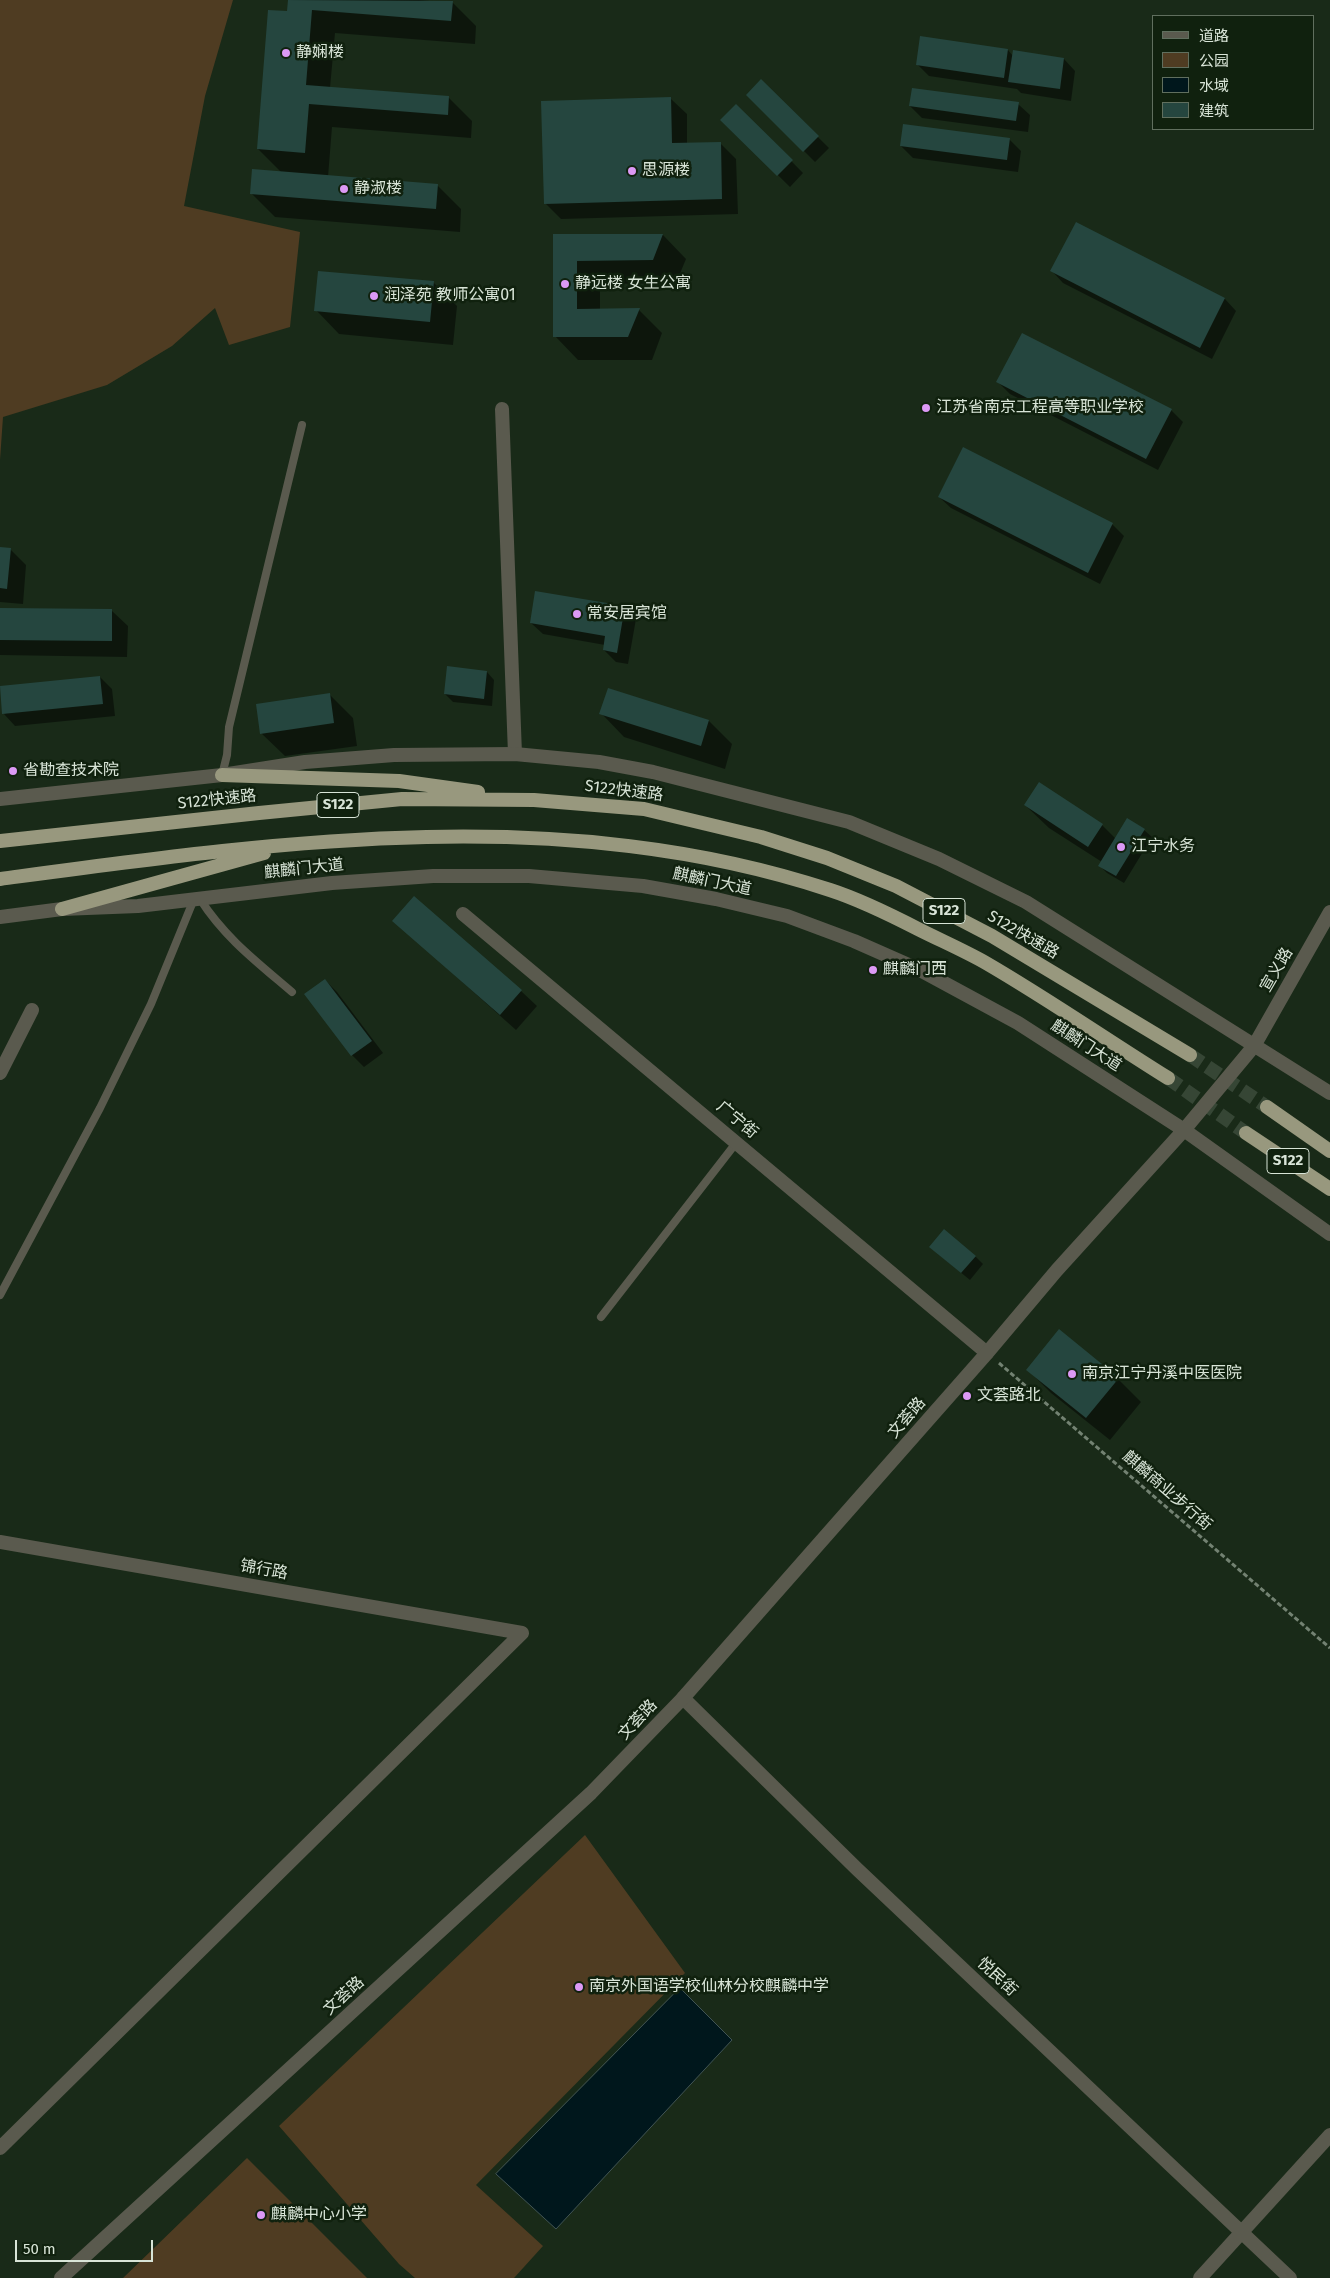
<!DOCTYPE html>
<html>
<head>
<meta charset="utf-8">
<style>
	body { margin:0 }
	#map { position:relative; width:1330px; height:2278px; overflow:hidden; background:#192a18; font-family:"Fira Sans","Noto Sans SC",sans-serif }
	canvas { display:block }
	.legend { position:absolute; left:1152px; top:15px; width:162px; height:115px; box-sizing:border-box; background:#10210e; border:1px solid #606f5e; margin:0; padding:6px 9px; list-style:none; font-size:15px; color:#d8e4d7 }
	.legend li { display:flex; align-items:center; gap:10px; height:25px }
	.legend b { width:25px; border:1px solid #606f5e }
	.scale { position:absolute; left:15px; top:2240px; width:138px; height:22px; box-sizing:border-box; border:2px solid #d8e4d7; border-top:0; padding-left:6px; font-size:15px; line-height:18px; white-space:nowrap; color:#d8e4d7; -webkit-text-stroke:4px #10210e; paint-order:stroke }
</style>
</head>
<body>
<div id="map">
<canvas width="1330" height="2278"></canvas>
<ul class="legend">
<li><b style="height:6px;background:#5a5a4e"></b>道路</li>
<li><b style="height:14px;background:#4f3c22"></b>公园</li>
<li><b style="height:14px;background:#00171c"></b>水域</li>
<li><b style="height:14px;background:#25463f"></b>建筑</li>
</ul>
<div class="scale">50 m</div>
</div>
<script>
const g = document.querySelector('canvas').getContext('2d');
g.lineJoin = 'round';
function fill(path, color) { g.fillStyle = color; g.fill(path, 'evenodd'); }
function strokePath(path, color, width, dash) { g.strokeStyle = color; g.lineWidth = width; g.lineCap = dash ? 'butt' : 'round'; g.setLineDash(dash || []); g.stroke(path); }
function write(font, color, halo, rows, align = 'center') {
  g.font = font + ' "Fira Sans","Noto Sans SC",sans-serif'; g.lineWidth = 5; g.setLineDash([]); g.textBaseline = 'middle'; g.strokeStyle = halo; g.fillStyle = color; for (const [text, x, y, turn = 0] of rows) {
    g.save(); g.translate(x, y); g.rotate((+turn || 0) * Math.PI / 180); g.textAlign = isNaN(turn) ? turn : align; if (halo) g.strokeText(text, 0, 0); g.fillText(text, 0, 0); g.restore();
  }
}
fill(new Path2D(`
	M0,0H233L205,96L184,206L300,232L290,327L229,345L215,308L172,346L107,385L3,417L0,460Z
	M585,1835L685,1973L476,2185L543,2246L514,2278H415L399,2264L279,2126Z
	M247,2158L367,2278H123Z`), '#4f3c22');
const water = new Path2D(`
	M680,1988L732,2040L556,2229L496,2174Z`);
fill(water, '#00171c');
strokePath(water, '#415454', 1);
fill(new Path2D(`
	M289,0H419L453,3L476,26L475,44L335,33L330,88L449,98L472,121L471,138L332,127L328,177L438,186L461,209L460,232L275,217L252,194L282,173L258,149L288,13Z
	M1008,50L1013,56L1064,59L1075,71L1071,101L1021,93L1017,89L929,76L917,64Z
	M761,81L829,148L815,162L748,95Z
	M671,99L687,114V144L720,143L736,159L738,214L561,219L545,203Z
	M1018,104L1030,115L1028,132L922,118L910,106Z
	M736,105L803,173L790,187L722,120Z
	M1009,139L1021,151L1018,172L913,158L901,146Z
	M1076,223L1225,299L1236,311L1212,359L1063,283L1052,271Z
	M554,235H663L686,259L676,283L600,284V310H639L662,333L652,360H578L555,336Z
	M434,283L457,306L453,345L339,334L316,310Z
	M998,382L1171,410L1183,422L1158,470L1010,394Z
	M964,448L1112,524L1124,536L1100,584L951,508L939,497Z
	M0,548L10,549L26,565L23,604L0,602Z
	M624,607L636,619L628,664L616,662L604,650L605,645L543,634L531,623Z
	M0,609L112,611L128,626L127,657L0,655Z
	M487,672L494,680L492,706L453,702L445,694Z
	M100,677L112,689L115,716L15,726L4,714Z
	M608,689L709,721L732,744L725,769L624,737L601,713Z
	M330,695L353,718L357,746L285,756L261,733Z
	M1025,805L1102,825L1116,839L1144,830L1152,837L1124,883L1107,873L1100,866L1102,862L1049,828Z
	M394,921L521,991L537,1006L516,1030Z
	M325,980L337,992L383,1053L364,1067L352,1055L306,994Z
	M938,1254L975,1256L983,1264L970,1280Z
	M1028,1370L1118,1379L1141,1402L1110,1440L1051,1393Z`), '#0007');
fill(new Path2D(`
	M288,0L453,1L451,21L312,10L306,85L449,96L448,115L309,104L305,153L257,149L268,10L287,11Z
	M920,36L1008,49L1004,78L916,65Z
	M1013,50L1064,58L1060,89L1008,82Z
	M761,79L819,136L803,152L746,95Z
	M912,88L1019,102L1016,121L909,106Z
	M671,97L672,143L721,142L722,199L544,204L541,101Z
	M736,104L793,160L777,176L720,120Z
	M903,124L1010,138L1007,160L900,146Z
	M252,169L438,184L436,209L250,194Z
	M1076,222L1225,298L1200,348L1050,271Z
	M553,234H663L653,260L577,261V309L640,308L628,337H553Z
	M318,271L434,281L430,322L314,311Z
	M1022,333L1172,409L1146,459L996,382Z
	M963,447L1113,523L1088,573L938,497Z
	M0,547L11,548L7,589L0,588Z
	M535,591L625,606L617,653L603,650L605,636L530,623Z
	M0,608L112,609V641L0,640Z
	M447,666L487,671L484,699L444,694Z
	M100,676L103,704L2,714L0,686Z
	M608,688L709,720L701,746L599,714Z
	M330,693L334,723L260,734L256,704Z
	M1039,782L1103,824L1088,847L1024,805Z
	M1127,818L1145,829L1116,876L1098,866Z
	M414,896L522,990L500,1015L392,921Z
	M325,979L372,1041L351,1056L304,994Z
	M944,1229L976,1256L961,1273L929,1247Z
	M1059,1329L1119,1378L1086,1418L1026,1370Z`), '#25463f');
strokePath(new Path2D(`
	M1190,1055L1267,1107
	M1168,1078L1246,1133`), '#364635', 14, [14, 7]);
strokePath(new Path2D(`
	M999,1363L1330,1648`), '#738272', 3, [5, 2.5]);
strokePath(new Path2D(`
	M222,775L227,755L229,727L302,425
	M200,899C225,938 257,962 292,992
	M0,1295L100,1108L151,1004L194,899
	M601,1317L736,1143`), '#5a5a4e', 8);
strokePath(new Path2D(`
	M502,409L515,754
	M463,914L987,1353
	M0,1073L32,1010
	M0,1542L522,1633
	M683,1698L857,1869L1290,2278
	M0,2148L522,1633
	M1200,2278L1330,2135`), '#5a5a4e', 14);
strokePath(new Path2D(`
	M0,799L222,775L305,762L394,755L515,754L599,762L653,772L849,822L939,859L1026,902L1330,1093
	M0,917L62,909L138,906L332,883L433,876H529L643,886L716,899L787,916L854,941L922,971L1018,1023L1184,1130L1330,1234
	M61,2278L591,1793L683,1698L987,1353L1057,1270L1184,1130L1254,1046L1330,912`), '#5a5a4e', 14);
strokePath(new Path2D(`
	M222,775L399,781L478,792
	M0,841L259,813L402,799L534,800L644,809L761,837L827,858L896,886L992,936L1190,1055
	M0,879C276,842 559,801 830,890C861,900 891,915 920,930C942,941 965,951 986,963C1048,999 1107,1040 1168,1078
	M62,909L264,853
	M1267,1107L1330,1151
	M1246,1133L1330,1189`), '#98987e', 14);
for (const [x, y, r, color] of [
	[286,53,5,"#dc99f5"],
	[632,171,5,"#dc99f5"],
	[344,189,5,"#dc99f5"],
	[565,284,5,"#dc99f5"],
	[374,296,5,"#dc99f5"],
	[926,408,5,"#dc99f5"],
	[577,614,5,"#dc99f5"],
	[13,771,5,"#dc99f5"],
	[1121,847,5,"#dc99f5"],
	[873,970,5,"#dc99f5"],
	[1072,1374,5,"#dc99f5"],
	[967,1396,5,"#dc99f5"],
	[579,1987,5,"#dc99f5"],
	[261,2215,5,"#dc99f5"]
]) { const dot = new Path2D(); dot.arc(x, y, r, 0, 2 * Math.PI); g.fillStyle = color; g.fill(dot); strokePath(dot, '#10210e', 2); }
for (const [x, y, w] of [
	[338,805,42],
	[944,911,42],
	[1288,1161,42]
]) { const box = new Path2D(); box.roundRect(x - w / 2, y - 12.5, w, 25, 4); g.fillStyle = '#10210e'; g.fill(box); strokePath(box, '#d8e4d7', 1); }
write('bold 15px', '#d8e4d7', null, [
	["S122",338,805],
	["S122",944,911],
	["S122",1288,1161]
]);
write('16px', '#d8e4d7', '#10210e', [
	["静娴楼",296,53],
	["思源楼",642,171],
	["静淑楼",354,189],
	["静远楼 女生公寓",575,284],
	["润泽苑 教师公寓01",384,296],
	["江苏省南京工程高等职业学校",936,408],
	["常安居宾馆",587,614],
	["省勘查技术院",23,771],
	["江宁水务",1131,847],
	["麒麟门西",883,970],
	["南京江宁丹溪中医医院",1082,1374],
	["文荟路北",977,1396],
	["南京外国语学校仙林分校麒麟中学",589,1987],
	["麒麟中心小学",271,2215]
], 'left');
write('16px', '#d8e4d7', '#10210e', [
	["S122快速路",624,791,7],
	["S122快速路",217,800,-6],
	["麒麟门大道",304,869,-6],
	["麒麟门大道",712,882,12],
	["S122快速路",1023,935,30],
	["宣义路",1277,970,-60],
	["麒麟门大道",1086,1046,33],
	["广宁街",737,1120,40],
	["文荟路",907,1418,-49],
	["麒麟商业步行街",1167,1491,41],
	["锦行路",264,1570,10],
	["文荟路",638,1720,-47],
	["悦民街",997,1977,43],
	["文荟路",344,1996,-42]
]);
</script>
</body>
</html>
